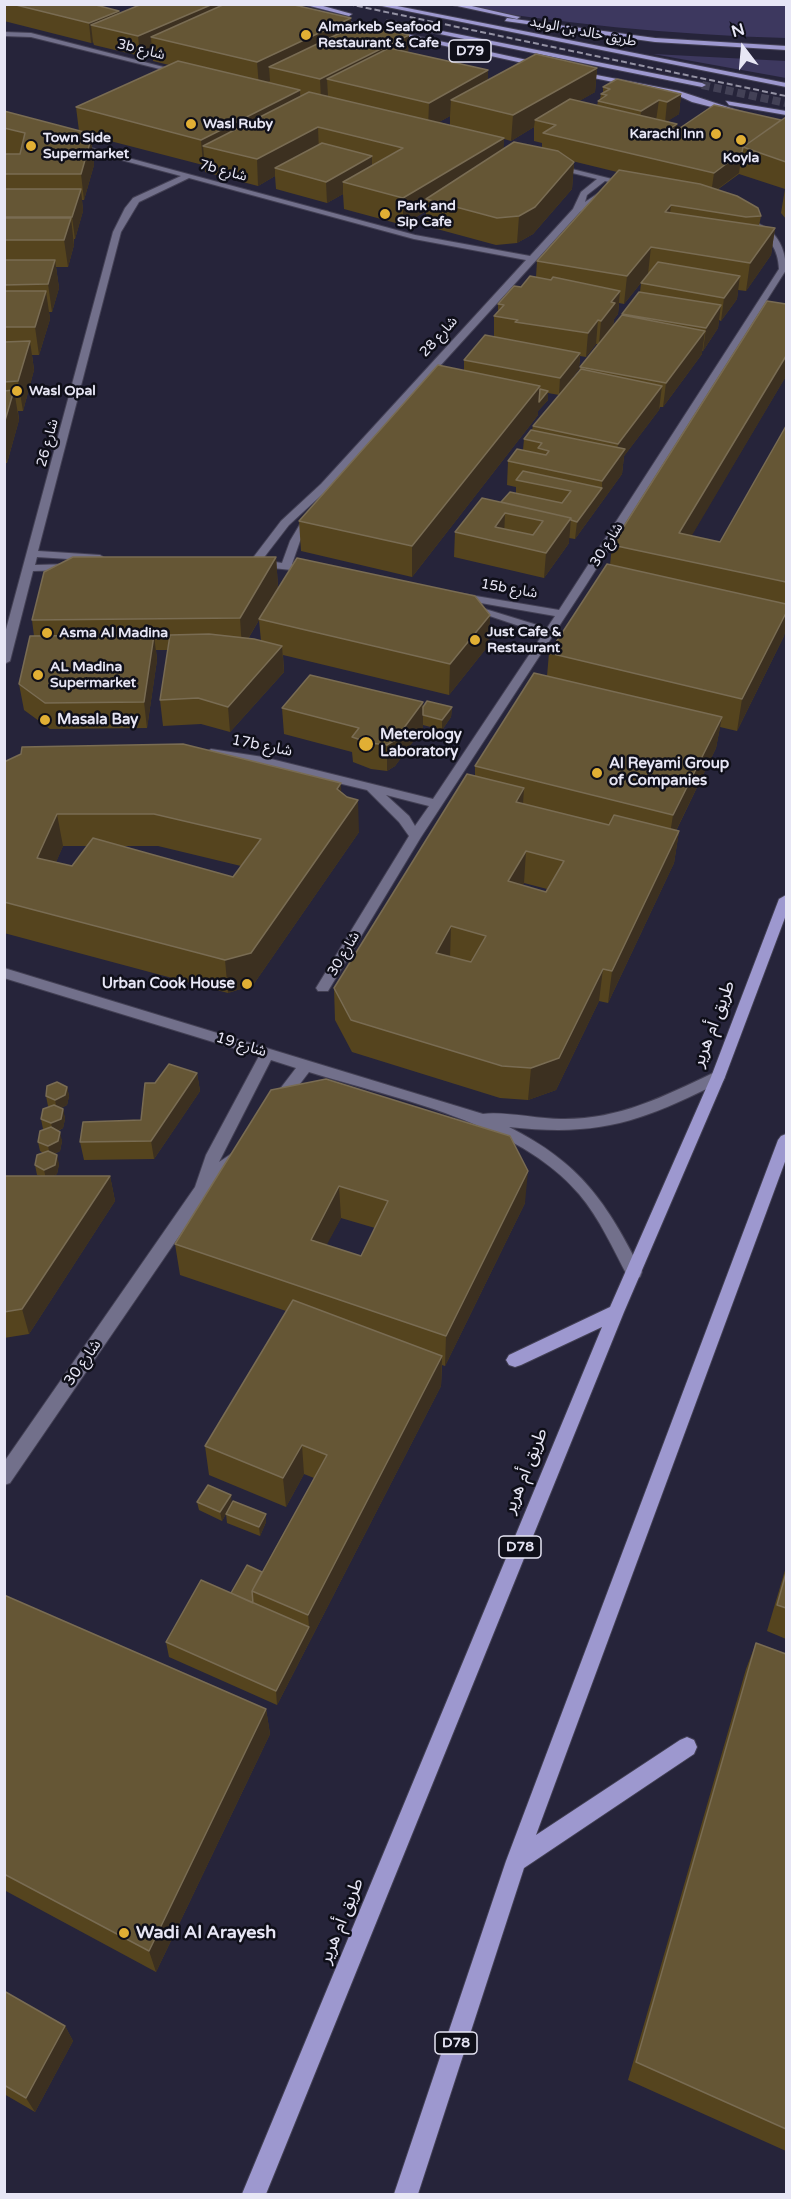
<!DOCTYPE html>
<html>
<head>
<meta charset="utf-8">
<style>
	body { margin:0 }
	#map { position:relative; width:791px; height:2199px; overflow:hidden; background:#26243a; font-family:"Varela Round",sans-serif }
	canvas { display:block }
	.frame { position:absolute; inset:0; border:6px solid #e7e6f5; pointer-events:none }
	.north { position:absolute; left:713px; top:18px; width:60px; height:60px; -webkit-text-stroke:4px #0f0f19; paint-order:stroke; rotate:344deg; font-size:16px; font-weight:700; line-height:24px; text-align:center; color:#e7e6f5 }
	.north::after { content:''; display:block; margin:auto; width:21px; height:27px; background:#e7e6f5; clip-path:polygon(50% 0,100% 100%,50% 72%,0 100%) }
</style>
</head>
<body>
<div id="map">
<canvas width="791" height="2199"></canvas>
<div class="frame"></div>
<div class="north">N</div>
</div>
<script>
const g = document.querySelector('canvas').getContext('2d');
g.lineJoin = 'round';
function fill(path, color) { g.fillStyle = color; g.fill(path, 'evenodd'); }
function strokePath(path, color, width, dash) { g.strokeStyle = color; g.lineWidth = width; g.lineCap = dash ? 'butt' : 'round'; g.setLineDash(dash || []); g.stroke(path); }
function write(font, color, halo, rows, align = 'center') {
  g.font = font + ' "Varela Round","Noto Sans Arabic",sans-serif'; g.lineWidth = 5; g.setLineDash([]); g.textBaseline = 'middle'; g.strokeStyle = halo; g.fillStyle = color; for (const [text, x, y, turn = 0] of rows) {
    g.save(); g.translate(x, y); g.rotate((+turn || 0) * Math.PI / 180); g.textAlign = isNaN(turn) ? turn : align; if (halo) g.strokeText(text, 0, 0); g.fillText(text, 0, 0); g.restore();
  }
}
fill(new Path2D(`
	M446,5H786V38C672,35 559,23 446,5Z
	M653,54L786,61V78Z`), '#3d385f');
strokePath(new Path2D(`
	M702,85L786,103`), '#434156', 8, [8, 4]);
const minor = new Path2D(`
	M4,32L31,33L183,72L180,74L31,37L4,36Z
	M69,142L415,235L530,256L573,209L581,192L597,179L552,168V164L632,184L628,186L605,181L587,195L585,202L603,190L610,192L580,212L329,488L289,525L262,560L282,563L290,541L306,514L310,513L315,516L300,541L292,564L314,567V571L310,572L254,566L249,563L281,521L321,484L526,260L414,239L189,178L139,202L121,232L38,551L100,555L105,558L100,561L37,557L35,565L71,564L76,567L71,570L33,571L10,661L4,664V637L113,232L125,208L133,198L181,176L69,146Z
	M759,224C778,232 786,250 786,270L586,585L421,837L328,991H318L316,988L409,836L399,822L367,790L263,765L211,757L205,753L211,749L263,757L433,799L543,634L463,607L469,604L547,628L555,616L458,599L452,596L458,593L559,610L779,269C778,248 769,239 755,226ZM386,795L429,806L415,826L409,816Z
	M4,968L483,1114C503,1111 538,1119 561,1119C617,1120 663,1097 713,1073H723L725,1077L723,1081C641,1121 603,1137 509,1127C582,1164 606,1202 642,1272L640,1277L634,1279L628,1277C613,1249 600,1219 579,1194C518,1122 396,1099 309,1072L283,1106H273L270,1102L273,1098L296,1068L271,1060L219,1162L231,1154L236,1156L239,1160L236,1164L208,1194L10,1483L4,1485V1462L195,1187L206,1155L259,1056L4,978Z`);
const major = new Path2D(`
	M302,4H316L352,14L349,16Z
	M372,4H387L786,83V87Z
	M448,4H463L520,17L517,19Z
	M333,18L541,63L544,65L541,67L331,21Z
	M507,18L655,38L786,46V50L655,42L505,21Z
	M387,20L702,83L706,85L702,87L385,23Z
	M576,71L679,91L743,112L739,114L692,102L677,95L574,74Z
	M726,101L786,111V115L729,105Z
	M786,895V915L725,1077L624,1312L266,2194H242L602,1327L521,1365L515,1367L509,1365L506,1360L509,1355L610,1307L711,1077L779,899Z
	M786,1134V1159L536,1835L680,1740L687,1737L694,1740L697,1747L694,1754L524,1868L418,2194H394L506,1861L778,1140L781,1136Z`);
strokePath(minor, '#434054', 2);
strokePath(major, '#434054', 2);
fill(minor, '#72708b');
fill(major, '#9d98cf');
strokePath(new Path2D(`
	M348,4L786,96`), '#9492a4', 2, [6, 3]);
fill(new Path2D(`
	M4,4H92L119,11L120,14L140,5L136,4H290L351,28L409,35L408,52L488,70V80L597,68L595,92L579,101L597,106L598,101L600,99L601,94L603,93V87L681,94L679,114L667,121L677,124V126L681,127L781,120L786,117V219L781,213L785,189L739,174L717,190L761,216L759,226L775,228L771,255L746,291L738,290L737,299L721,321L719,320L718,328L703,351H702V354L663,407H660L659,410L624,456L622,474L575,539L569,538V543L544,578L454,557L455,532L516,493V487L507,485L508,461L523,450L524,439L532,430L533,426L559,395L548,393V400L538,411V415L412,577L301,551L299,521L464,370V360L494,337V316L498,313V304L536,277L537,261L617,172L572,161L574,162L572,189L533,234L517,243L496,245L426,226V211L403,225L344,209L343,194L327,203L276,189L275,176L258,186L205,172V165H203L87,135L91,139L94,165L84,200H82L83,211L75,239H74V245L68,267H56L59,288L52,312H49L50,319L39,355H32L34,370L23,411H18L19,420L7,463H4V154H7L4,153V111L79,131L76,107L169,65L153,61L152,51L140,56L94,45L93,42L91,43L4,21ZM450,116V125L439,122ZM534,127V141L542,143V148L503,149L504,139L511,141ZM648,274L641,283L640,292L613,326L614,319L618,314L619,303L624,304ZM596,344H598L580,367L579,371L562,391L579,369L580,356L586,357Z
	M786,376L691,536L720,542L786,426V626L784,636L737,731L720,727L716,748L676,831H679L674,863L608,1003L599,1001L556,1090L528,1100L500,1098L352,1052L335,1020L334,988L475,776V766L547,676L549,653L610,565L612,545ZM524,883L547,889L546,892L522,886Z
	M276,557L278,587L268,605L490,615L488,646L449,695L283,655L284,672L230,732L201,724L163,726L160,700L168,650H156L157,660L147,728L50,729L24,710L19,684L34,636L32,620ZM259,620L261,641L248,639Z
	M452,707L451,717L442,730L423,725V728L395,766L387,771L371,769L353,762L352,752L284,734L282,708Z
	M4,762L342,792L359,832L253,985L228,993L4,933ZM63,846H87L72,866L56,862ZM121,846H158L241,866L233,877Z
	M197,1073L200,1091L154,1159L84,1160L80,1142L141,1120Z
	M67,1087L69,1096L67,1105L61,1108L63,1109L65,1119L63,1128L58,1131L62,1141L60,1151L54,1154L59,1164L57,1174L53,1176H110L115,1201L29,1334L4,1338V1176H41L37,1175L35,1165L43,1153L40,1151L38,1142L45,1129H43L41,1119L49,1106H48L46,1096Z
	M271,1090L525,1203L445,1366L442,1365L441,1386L277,1705L169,1657L166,1642L262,1572L314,1478L304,1474L286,1507L209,1475L205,1446L286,1311L180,1275L175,1244ZM341,1218L375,1228L361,1256L326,1245Z
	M197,1502L232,1504L266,1522L260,1536L227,1523L226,1514L222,1521L199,1510Z
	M786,1567V1639L767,1631Z
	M4,1595L266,1709L270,1734L156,1972L4,1890Z
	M756,1643L786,1654V2151L628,2080L746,1669Z
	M4,1991L65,2026L73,2041L35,2112L4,2094Z`), '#55441e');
fill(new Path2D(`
	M213,4H235L151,37L152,51L140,56L138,36Z
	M119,11L121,30L91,25L93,42L91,43L89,23Z
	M351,18V42L269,67L270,81L259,87L257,62Z
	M409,35L408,54L327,79L328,96L321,99L320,79Z
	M597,68L595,92L543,122L535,120L534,127L511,141L513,115Z
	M488,70V95L451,100L450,116L428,128L429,103Z
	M300,90L301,115L203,146L205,165H203L201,140Z
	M681,94L679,114L665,123L667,102Z
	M659,100L656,121L639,132L641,111Z
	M677,124V132L682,135L671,128Z
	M318,127L319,153L275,168V176L258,186L257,159Z
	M504,138L503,163L426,199V211L403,225V198Z
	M91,139L94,165L84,200L81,174Z
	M742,152L739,173L711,194L714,173Z
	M372,156V178L343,182V194L327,203L326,182Z
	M574,162L572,189L533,234L517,243L519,216Z
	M81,189L83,211L75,239L72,217Z
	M671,205L668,232L665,212Z
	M71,218L74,245L68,267L64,240Z
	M775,228L771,255L746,291L750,263Z
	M651,247L648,274L624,304L627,276Z
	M55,260L59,288L52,312L48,284Z
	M740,276L737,299L721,321L724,298Z
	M46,291L50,319L39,355L35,327Z
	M620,291L618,314L614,319L613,326L599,344L601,321L611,302Z
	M721,305L718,328L703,351L706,328Z
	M598,320L596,344L586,357L588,333Z
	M705,331L702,354L663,407L666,383Z
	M30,341L34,370L23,411L18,381Z
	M580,353L579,369L559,395L560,378Z
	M786,356V376L678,559L679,533Z
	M540,386L539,402L548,391V400L538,411V415L412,577V546Z
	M662,386L659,410L624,456L622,474L575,539L577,522L602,488V481L616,462L618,444Z
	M14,390L19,420L7,463L4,449V424Z
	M505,513L504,538L495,527Z
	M571,518L569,543L544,578L546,553Z
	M276,557L278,587L242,649L240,618Z
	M786,613V626L784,636L737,731L742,699Z
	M490,615L488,646L449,695L450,664Z
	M154,635L157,660L147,728L144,702Z
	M282,646L284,672L230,732L228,707Z
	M423,702V728L395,766L387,771V745Z
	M452,707L451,717L442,730V720Z
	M722,717L716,748L668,847L673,815Z
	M341,783L342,815L337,789Z
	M524,788L522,820L516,802Z
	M358,800L359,832L253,985L228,993L225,960Z
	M57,814L63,846L44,890L37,858Z
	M679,831L674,863L608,1003L612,971Z
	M526,851L524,883L506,913L508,881Z
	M451,926L450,959L436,953Z
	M603,969L599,1001L556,1090L528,1100L531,1068Z
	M197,1073L200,1091L154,1159L151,1141Z
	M67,1087L69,1096L67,1105L57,1110L55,1100Z
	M63,1109L65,1119L63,1128L53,1133L51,1123Z
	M60,1132L62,1141L60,1151L50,1156L48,1146Z
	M57,1155L59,1164L57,1174L46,1179L44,1170Z
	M528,1171L525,1203L445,1366L446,1336Z
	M110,1176L115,1201L29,1334L22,1309Z
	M339,1186L341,1218L313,1271L311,1240Z
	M442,1356L441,1386L277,1705L276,1691L309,1627L308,1615Z
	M302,1445L304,1474L286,1507L283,1478Z
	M231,1495L232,1504L222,1521L220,1512Z
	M266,1514V1522L260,1536L259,1527Z
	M266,1709L270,1734L156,1972L149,1951Z
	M65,2026L73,2041L35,2112L26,2098Z`), '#3c3020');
const building = new Path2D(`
	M12,4H92L119,11L89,23Z
	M142,4H213L138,36L91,25Z
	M225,4H290L351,18L257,62L151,37Z
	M359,24L409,35L320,79L269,67Z
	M389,48L488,70L429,103L327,79Z
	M536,54L597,68L513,115L451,100Z
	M178,61L300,90L201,140L76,107Z
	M617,79L681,94L667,102L659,100L641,111L598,101L607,95L601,94L610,89L603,87Z
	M309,92L504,138L403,198L343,182L403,148L318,127L257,159L203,146Z
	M570,99L677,124L671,128L677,130L714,105L781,120L743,147L742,152L714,173L543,133L556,125L535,120Z
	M4,111L84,132L91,139L81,174H4V154H20L25,133L4,128Z
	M786,117V162L743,147Z
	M514,142L558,151L574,162L535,207L519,216L497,218L426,199Z
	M322,143L372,156L326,182L275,168Z
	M619,170L700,184L737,196L758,208L761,216L746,217L671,205L665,212L775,228L750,263L651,247L627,276L537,261Z
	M4,189H81L72,217H4Z
	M4,218H71L64,240H4Z
	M4,260H55L48,284L4,285Z
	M658,262L740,276L724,298L641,283Z
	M530,276L551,280L553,277L620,291L611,302L615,303L601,321L598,320L588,333L515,322L518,320L494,316L504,305L498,304L514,286L521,287Z
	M4,291H46L35,327H4Z
	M639,292L721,305L706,328L622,314Z
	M767,301L786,304V356L679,533L720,542L786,426V582L612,545Z
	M622,315L705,331L666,383L580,367Z
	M485,335L580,353L560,378L464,360Z
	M30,341L18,381L4,382V342Z
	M438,365L540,386L412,546L299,521Z
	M581,369L662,386L618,444L533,426Z
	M540,389L548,391L539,402Z
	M14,390L4,424V391Z
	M531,430L625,449L602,481L508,461L517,449L546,455L549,451L538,448L542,443L524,439Z
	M523,471L602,488L577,522L571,520V518L501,502L510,492L562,503L571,491L516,480Z
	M482,498L571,518L546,553L455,532ZM505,513L543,521L533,535L495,527Z
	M73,557H276L240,618L32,620L44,572Z
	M297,558L475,596L490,615L450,664L259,619Z
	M607,564L786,604V613L742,699L549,653Z
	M209,634L254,639L282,646L228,707L198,698L160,700L170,635Z
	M154,635L144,702L45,703L19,684L30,636Z
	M534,673L722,717L673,815L475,766Z
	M310,675L423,702L395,740L387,745L370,743L352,737L359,728L282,708Z
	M427,701L452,707L442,720L423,715V707Z
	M183,744L341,783L337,789L347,797L358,800L251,953L225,960L4,902V762L21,754L22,747ZM57,814H154L261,839L233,877L93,838L72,866L37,858Z
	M467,774L524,788L516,802L609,825L614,815L679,831L612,971L603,969L559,1058L531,1068L502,1066L351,1020L334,988ZM526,851L564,861L546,892L508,881ZM451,926L486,936L471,962L436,953Z
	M169,1064L197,1073L151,1141L80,1142L83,1122L141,1120L145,1083H155Z
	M326,1079L510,1136L528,1171L446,1336L175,1244L271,1090ZM339,1186L388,1201L361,1256L311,1240Z
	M57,1082L67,1087L65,1095L55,1100L46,1096L47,1086Z
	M54,1105L63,1109L61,1119L51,1123L41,1119L43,1109Z
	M51,1127L60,1132L58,1141L48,1146L38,1142L40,1131Z
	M48,1151L57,1155L55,1165L44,1170L35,1165L37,1155Z
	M4,1176H110L22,1309L4,1312Z
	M293,1300L442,1356L308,1615L252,1591L327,1455L302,1445L283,1478L205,1446Z
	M208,1485L231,1495L220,1512L197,1502Z
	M233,1501L266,1514L259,1527L226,1514Z
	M247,1565L262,1572L252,1591L253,1603L231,1593Z
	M786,1573V1608L777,1605Z
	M201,1580L309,1627L276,1691L166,1642Z
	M4,1595L266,1709L149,1951L4,1874Z
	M756,1643L786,1654V2129L636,2062Z
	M4,1991L65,2026L26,2098L4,2085Z`);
fill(building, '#655635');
strokePath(building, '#796c53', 1.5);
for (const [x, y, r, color] of [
	[306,35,6,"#e1af34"],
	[191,124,6,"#e1af34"],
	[716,134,6,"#e1af34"],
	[741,140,6,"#e1af34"],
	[31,146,6,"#e1af34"],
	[385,214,6,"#e1af34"],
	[17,391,6,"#e1af34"],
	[47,633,6,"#e1af34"],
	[475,640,6,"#e1af34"],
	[38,675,6,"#e1af34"],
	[45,720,6,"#e1af34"],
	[366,744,8,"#e1af34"],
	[597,773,6,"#e1af34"],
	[247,984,6,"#e1af34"],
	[124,1933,6,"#e1af34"]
]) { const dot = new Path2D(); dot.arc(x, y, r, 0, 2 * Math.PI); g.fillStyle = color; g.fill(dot); strokePath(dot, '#0f0f19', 2); }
write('bold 14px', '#e7e6f5', '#0f0f19', [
	["Almarkeb Seafood",318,27],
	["Restaurant & Cafe",318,43],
	["Wasl Ruby",203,124],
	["Karachi Inn",704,134,"right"],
	["Town Side",43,138],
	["Supermarket",43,154],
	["Koyla",741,158,"center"],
	["Park and",397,206],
	["Sip Cafe",397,222],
	["Wasl Opal",29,391],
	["Just Cafe &",487,632],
	["Restaurant",487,648],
	["Asma Al Madina",59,633],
	["AL Madina",50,667],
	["Supermarket",50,683]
], 'left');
write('14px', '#e7e6f5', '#0f0f19', [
	["طريق خالد بن الوليد",583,32,11],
	["3b شارع",141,50,14],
	["7b شارع",223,171,15],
	["شارع 28",439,337,-48],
	["شارع 26",48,443,-75],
	["شارع 30",607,545,-58],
	["15b شارع",509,589,10],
	["شارع 30",344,954,-59]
]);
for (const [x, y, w] of [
	[470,51,42],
	[520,1547,42],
	[456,2043,42]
]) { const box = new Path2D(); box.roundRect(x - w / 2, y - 11, w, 22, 4.5); g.fillStyle = '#0f0f19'; g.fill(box); strokePath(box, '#e7e6f5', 1.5); }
write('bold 14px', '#e7e6f5', null, [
	["D79",470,51],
	["D78",520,1547],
	["D78",456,2043]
]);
write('bold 15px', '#e7e6f5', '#0f0f19', [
	["Masala Bay",57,720],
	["Meterology",380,735],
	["Laboratory",380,752],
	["Al Reyami Group",609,764],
	["of Companies",609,781],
	["Urban Cook House",235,984,"right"]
], 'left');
write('15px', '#e7e6f5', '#0f0f19', [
	["17b شارع",262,746,11],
	["شارع 19",241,1045,17],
	["شارع 30",83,1363,-55]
]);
write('18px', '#e7e6f5', '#0f0f19', [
	["طريق أم هرير",714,1024,-69],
	["طريق أم هرير",526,1471,-68],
	["طريق أم هرير",342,1921,-68]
]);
write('bold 18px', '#e7e6f5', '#0f0f19', [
	["Wadi Al Arayesh",136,1933]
], 'left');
</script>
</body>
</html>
